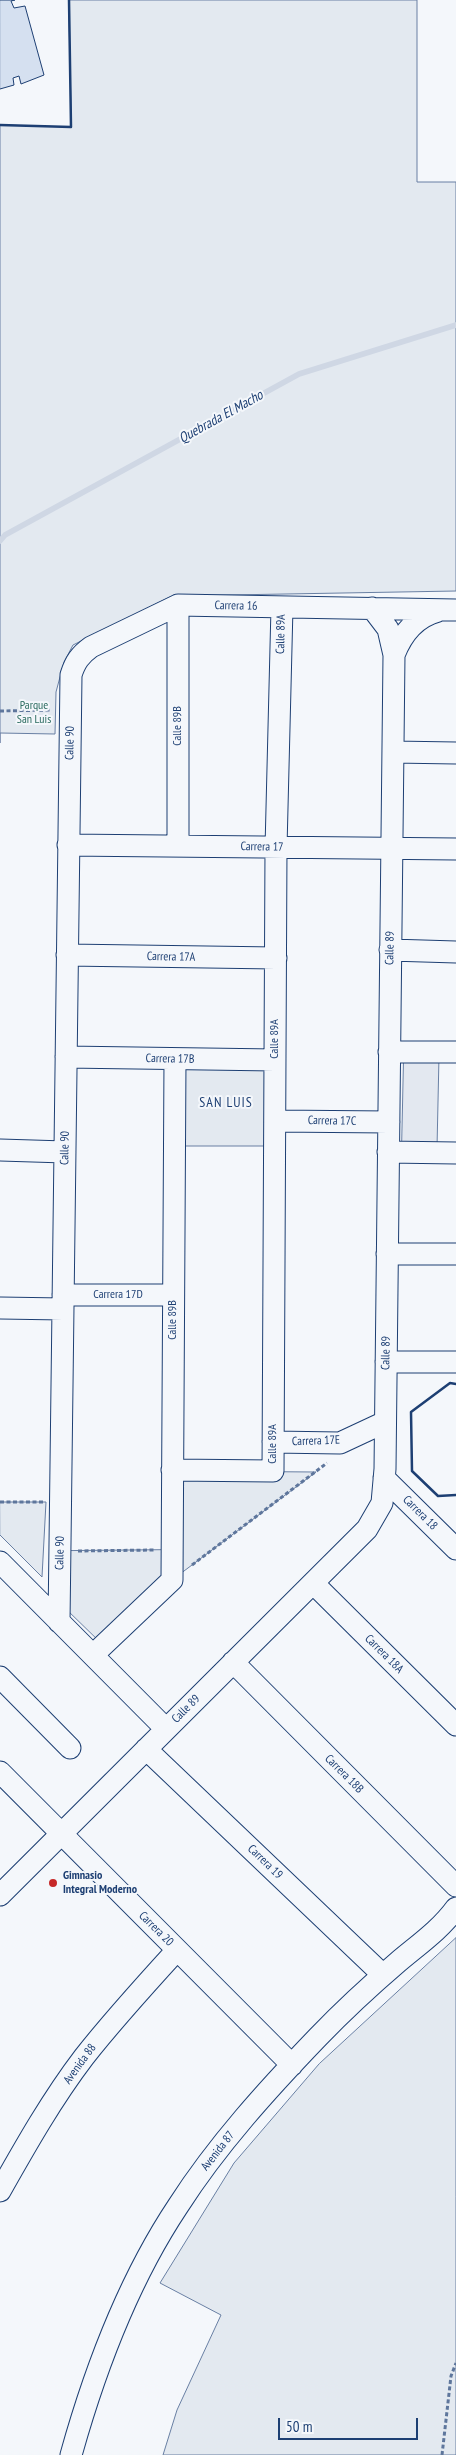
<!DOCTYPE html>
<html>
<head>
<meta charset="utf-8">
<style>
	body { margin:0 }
	#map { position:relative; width:456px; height:2455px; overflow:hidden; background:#f4f7fb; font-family:"PT Sans Narrow",sans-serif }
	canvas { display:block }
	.scale { position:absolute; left:278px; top:2418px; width:140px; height:22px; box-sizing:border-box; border:2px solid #1d3f73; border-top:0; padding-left:6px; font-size:15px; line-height:18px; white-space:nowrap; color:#1d3f73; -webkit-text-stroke:4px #f4f7fb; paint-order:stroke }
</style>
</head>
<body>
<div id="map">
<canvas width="456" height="2455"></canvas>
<div class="scale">50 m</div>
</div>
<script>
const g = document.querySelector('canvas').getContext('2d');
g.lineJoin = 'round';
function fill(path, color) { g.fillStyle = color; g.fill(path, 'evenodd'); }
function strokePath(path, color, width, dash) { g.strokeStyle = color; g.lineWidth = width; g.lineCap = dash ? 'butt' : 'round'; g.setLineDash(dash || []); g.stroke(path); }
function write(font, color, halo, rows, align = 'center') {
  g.font = font + ' "PT Sans Narrow",sans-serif'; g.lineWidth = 4; g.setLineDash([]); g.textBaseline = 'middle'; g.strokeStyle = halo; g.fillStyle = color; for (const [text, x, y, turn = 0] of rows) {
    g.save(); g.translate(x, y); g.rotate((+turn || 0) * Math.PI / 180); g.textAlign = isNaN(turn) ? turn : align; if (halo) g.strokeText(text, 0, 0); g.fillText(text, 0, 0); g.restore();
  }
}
const green = new Path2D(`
	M69,0H417V182H456V591L172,596L73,645L64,662L56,692L55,734L0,733V743V125L71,127Z
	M182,1061L268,1062L267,1146H181Z
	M179,1471L316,1472L180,1574Z
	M0,1502H46L42,1577L0,1535Z
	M172,1550V1580L103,1645L65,1608L67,1551Z
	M456,1938V2455H163L177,2410L221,2315L160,2283L234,2163L319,2064Z`);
fill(green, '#e3e9f0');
strokePath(green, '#687fa3', 1);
const parking = new Path2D(`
	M404,1056H439L437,1148L402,1147Z`);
fill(parking, '#e3e8f0');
strokePath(parking, '#687fa3', 1);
strokePath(new Path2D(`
	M0,541L5,535L299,374L456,325`), '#cfd7e4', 5.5);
const building = new Path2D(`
	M0,0H15L11,1L14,8L25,6L44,75L21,84L19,76L13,78L14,85L0,89Z`);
fill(building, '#d5e0f0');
strokePath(building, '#1d3f73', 1);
const minor = new Path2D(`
	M394,655C402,634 415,617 438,611
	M393,752L456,753
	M68,845L456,849
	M178,846V605
	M390,950L456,952
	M67,955L276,958
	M389,1052H456
	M66,1057L275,1060
	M275,1121L389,1122
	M0,1150L65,1152
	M388,1152L456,1153
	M387,1254H456
	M63,1295H173
	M0,1308L63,1309
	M386,1362H456
	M273,1442L340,1443L385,1422
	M172,1470L273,1471L276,848L282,607
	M384,1478L456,1549
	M0,1562L166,1729
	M313,1583L456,1725
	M59,1622L71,675C75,662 80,655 91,647L178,605L456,610
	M93,1655L172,1580L175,1059
	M233,1662L456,1886
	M0,1677L70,1748
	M146,1749L383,1975
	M0,1772L292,2065
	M0,1895L367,1529L382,1503L385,1469L394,655L388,629L372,608
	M0,2191C26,2145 52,2099 84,2057C113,2020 145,1985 177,1950
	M71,2455C95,2369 128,2281 178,2206C217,2145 268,2089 318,2037C343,2011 370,1986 398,1962C418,1945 440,1930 456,1908`);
strokePath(minor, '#1d3f73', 23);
strokePath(new Path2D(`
	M0,711L52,710
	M0,1502H43
	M78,1551L154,1550
	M192,1565L327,1463
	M442,2455L451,2376L456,2363`), '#5e769c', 3, [4, 2.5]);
strokePath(minor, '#f4f7fb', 21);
strokePath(new Path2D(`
	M0,125L71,127L69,0
	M456,1384L450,1383L411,1412L412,1471L438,1496L456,1495`), '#1d3f73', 2.5);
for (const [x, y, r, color] of [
	[53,1883,5,"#c62828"]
]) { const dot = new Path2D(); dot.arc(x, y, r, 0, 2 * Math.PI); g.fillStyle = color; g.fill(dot); strokePath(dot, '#f4f7fb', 2); }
write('12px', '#1d3f73', '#f4f7fb', [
	["Carrera 16",236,606,1],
	["Calle 89A",281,634,-89],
	["Calle 89B",178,726,-90],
	["Calle 90",70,743,-89],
	["Carrera 17",262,847,1],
	["Calle 89",390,948,-89],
	["Carrera 17A",171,957,1],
	["Calle 89A",275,1039,-90],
	["Carrera 17B",170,1059,1],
	["Carrera 17C",332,1121,1],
	["Calle 90",65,1148,-89],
	["Carrera 17D",118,1295],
	["Calle 89B",173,1320,-90],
	["Calle 89",386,1353,-89],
	["Carrera 17E",316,1441,-2],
	["Calle 89A",273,1444,-90],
	["Carrera 18",420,1513,45],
	["Calle 90",60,1553,-89],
	["Carrera 18A",384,1654,45],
	["Calle 89",186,1709,-45],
	["Carrera 18B",344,1774,45],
	["Carrera 19",265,1862,44],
	["Carrera 20",156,1929,45],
	["Avenida 88",80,2064,-54],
	["Avenida 87",218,2151,-52]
]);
write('12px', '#2c6c60', '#f4f7fb', [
	["Parque",34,706],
	["San Luis",34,720]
]);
write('bold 12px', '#1d3f73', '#f4f7fb', [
	["Gimnasio",63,1876],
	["Integral Moderno",63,1890]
], 'left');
write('italic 14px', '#1d3f73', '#f4f7fb', [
	["Quebrada El Macho",221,417,-29]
]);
g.letterSpacing = '1px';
write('14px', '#1d3f73', '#f4f7fb', [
	["SAN LUIS",226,1103]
]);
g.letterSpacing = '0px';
</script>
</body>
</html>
